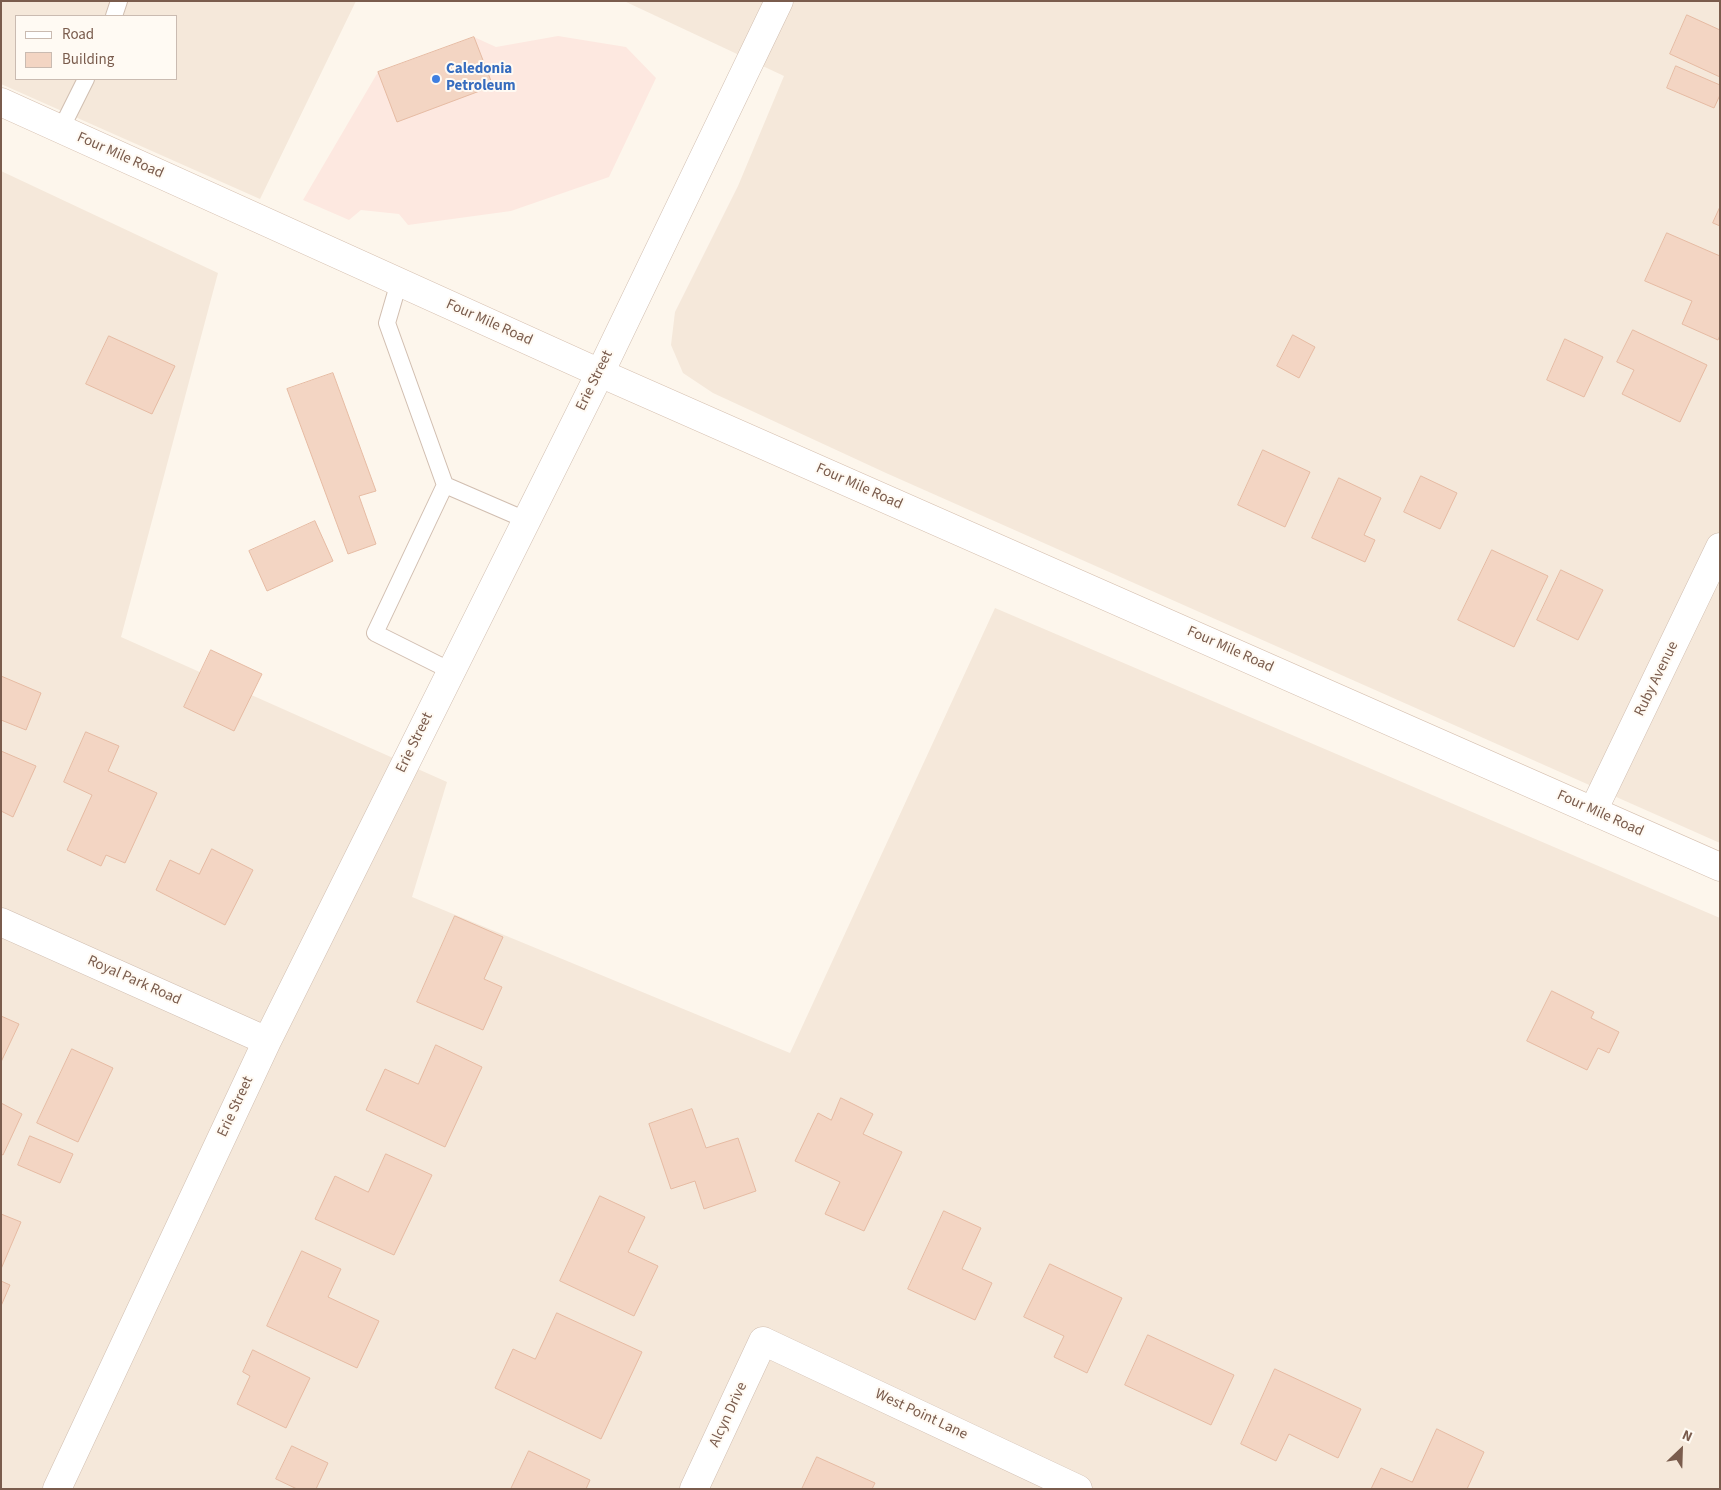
<!DOCTYPE html>
<html>
<head>
<meta charset="utf-8">
<style>
	body { margin:0 }
	#map { position:relative; width:1721px; height:1490px; overflow:hidden; background:#fdf6ec; font-family:"Source Sans 3",sans-serif }
	canvas { display:block }
	.frame { position:absolute; inset:0; border:2px solid #7a5c4d; pointer-events:none }
	.legend { position:absolute; left:15px; top:15px; width:162px; height:65px; box-sizing:border-box; background:#fffaf3; border:1px solid #cabbb1; margin:0; padding:6px 9px; list-style:none; font-size:15px; color:#7a5c4d }
	.legend li { display:flex; align-items:center; gap:10px; height:25px }
	.legend b { width:25px; border:1px solid #cabbb1 }
	.north { position:absolute; left:1656px; top:1425px; width:50px; height:50px; -webkit-text-stroke:4px #fffaf3; paint-order:stroke; rotate:24deg; font-size:14px; font-weight:700; line-height:20px; text-align:center; color:#7a5c4d }
	.north::after { content:''; display:block; margin:auto; width:18px; height:22px; background:#7a5c4d; clip-path:polygon(50% 0,100% 100%,50% 72%,0 100%) }
</style>
</head>
<body>
<div id="map">
<canvas width="1721" height="1490"></canvas>
<div class="frame"></div>
<ul class="legend">
<li><b style="height:6px;background:#fff"></b>Road</li>
<li><b style="height:14px;background:#f3d5c3"></b>Building</li>
</ul>
<div class="north">N</div>
</div>
<script>
const g = document.querySelector('canvas').getContext('2d');
g.lineJoin = 'round';
function fill(path, color) { g.fillStyle = color; g.fill(path, 'evenodd'); }
function strokePath(path, color, width, dash) { g.strokeStyle = color; g.lineWidth = width; g.lineCap = dash ? 'butt' : 'round'; g.setLineDash(dash || []); g.stroke(path); }
function write(font, color, halo, rows, align = 'center') {
  g.font = font + ' "Source Sans 3",sans-serif'; g.lineWidth = 4; g.setLineDash([]); g.textBaseline = 'middle'; g.strokeStyle = halo; g.fillStyle = color; for (const [text, x, y, turn = 0] of rows) {
    g.save(); g.translate(x, y); g.rotate((+turn || 0) * Math.PI / 180); g.textAlign = isNaN(turn) ? turn : align; if (halo) g.strokeText(text, 0, 0); g.fillText(text, 0, 0); g.restore();
  }
}
fill(new Path2D(`
	M1,1H356L260,199L1,84ZM16,16H176V79H16Z
	M624,1H1720V843L886,473L713,393L683,373L671,345L675,312L738,186L784,76Z
	M1,171L218,273L121,637L447,782L412,897L790,1053L995,608L1720,918V1489H1Z`), '#f5e8da');
fill(new Path2D(`
	M558,36L626,47L656,78L609,177L511,211L408,225L399,214L361,210L349,220L303,200L378,72L474,37L496,47Z`), '#fde8e0');
const building = new Path2D(`
	M1687,15L1720,30V77L1670,54Z
	M474,37L493,86L397,122L378,72Z
	M1676,66L1720,85V95L1714,108L1667,88Z
	M1720,207V226L1713,223Z
	M1667,233L1720,256V335L1718,340L1682,324L1692,301L1645,281Z
	M1633,330L1707,365L1680,422L1622,394L1634,370L1617,362Z
	M1293,335L1315,347L1299,378L1277,366Z
	M109,336L175,366L152,414L86,384Z
	M1565,339L1603,357L1584,397L1547,380Z
	M333,373L376,491L359,496L376,544L348,554L287,389Z
	M1263,450L1310,472L1285,527L1238,505Z
	M1421,476L1457,493L1440,529L1404,512Z
	M1339,478L1381,498L1364,535L1375,540L1365,562L1312,538Z
	M315,521L333,561L267,591L249,551Z
	M1492,550L1548,576L1514,647L1458,620Z
	M1561,570L1603,590L1578,640L1537,620Z
	M211,650L262,674L234,731L184,707Z
	M1,676L41,693L26,730L1,720Z
	M86,732L119,746L108,771L157,793L125,863L106,855L101,866L67,850L92,795L64,782Z
	M1,751L36,766L13,817L1,811Z
	M212,849L253,870L225,925L156,890L170,860L199,874Z
	M455,916L503,937L484,979L502,987L483,1030L417,1002Z
	M1552,991L1594,1012L1591,1018L1619,1032L1609,1053L1598,1048L1587,1070L1527,1041Z
	M1,1016L19,1024L1,1062Z
	M436,1045L482,1067L445,1147L366,1110L385,1069L418,1084Z
	M72,1049L113,1068L78,1142L37,1123Z
	M841,1098L873,1114L863,1134L902,1152L864,1231L825,1214L840,1182L795,1161L818,1113L831,1120Z
	M1,1103L22,1114L3,1155L1,1154Z
	M692,1109L706,1148L738,1138L756,1191L704,1209L695,1181L671,1189L649,1124Z
	M30,1136L73,1154L60,1183L18,1165Z
	M386,1154L432,1175L394,1255L315,1219L335,1176L368,1192Z
	M600,1196L645,1217L628,1252L658,1266L634,1316L560,1281Z
	M944,1211L981,1228L962,1269L992,1283L975,1320L908,1289Z
	M1,1214L21,1222L1,1269Z
	M302,1251L341,1269L328,1297L379,1321L357,1368L267,1326Z
	M1050,1264L1122,1298L1087,1373L1054,1357L1064,1336L1024,1317Z
	M1,1281L10,1285L1,1306Z
	M557,1313L642,1352L601,1439L495,1388L513,1349L535,1359Z
	M1148,1335L1234,1375L1211,1425L1125,1385Z
	M253,1350L310,1378L286,1428L237,1404L250,1376L243,1372Z
	M1275,1369L1361,1409L1338,1458L1289,1434L1276,1461L1241,1444Z
	M1437,1429L1484,1452L1467,1489H1371L1381,1468L1412,1482Z
	M292,1446L328,1463L316,1489H297L276,1479Z
	M529,1451L590,1480L586,1489H511Z
	M817,1457L875,1483L872,1489H802Z`);
fill(building, '#f3d5c3');
strokePath(building, '#e6bba3', 1);
const lane = new Path2D(`
	M114,16L119,1
	M61,129L86,79
	M399,282L387,323L445,485L375,633L451,671
	M445,485L526,520`);
const street = new Path2D(`
	M1593,811L1720,547
	M1,922L267,1041
	M57,1489L267,1041L600,373L779,1
	M694,1489L763,1341L1078,1489`);
const secondary = new Path2D(`
	M1,102L600,373L1720,867`);
strokePath(lane, '#d1beb0', 18);
strokePath(street, '#d1beb0', 29);
strokePath(secondary, '#d6c0b0', 29);
strokePath(lane, '#fff', 16);
strokePath(street, '#fff', 28);
strokePath(secondary, '#fff', 28);
for (const [x, y, r, color] of [
	[436,79,5,"#3f7fe0"]
]) { const dot = new Path2D(); dot.arc(x, y, r, 0, 2 * Math.PI); g.fillStyle = color; g.fill(dot); strokePath(dot, '#fffaf3', 2); }
write('bold 15px', '#366cbe', '#fffaf3', [
	["Caledonia",446,70],
	["Petroleum",446,87]
], 'left');
write('15px', '#7a5c4d', '#fffaf3', [
	["Four Mile Road",120,156,24],
	["Four Mile Road",489,323,24],
	["Erie Street",595,381,-64],
	["Four Mile Road",859,487,24],
	["Four Mile Road",1230,650,24],
	["Ruby Avenue",1657,679,-64],
	["Erie Street",415,743,-64],
	["Four Mile Road",1600,814,24],
	["Royal Park Road",134,981,24],
	["Erie Street",236,1107,-65],
	["Alcyn Drive",729,1415,-65],
	["West Point Lane",921,1415,25]
]);
</script>
</body>
</html>
